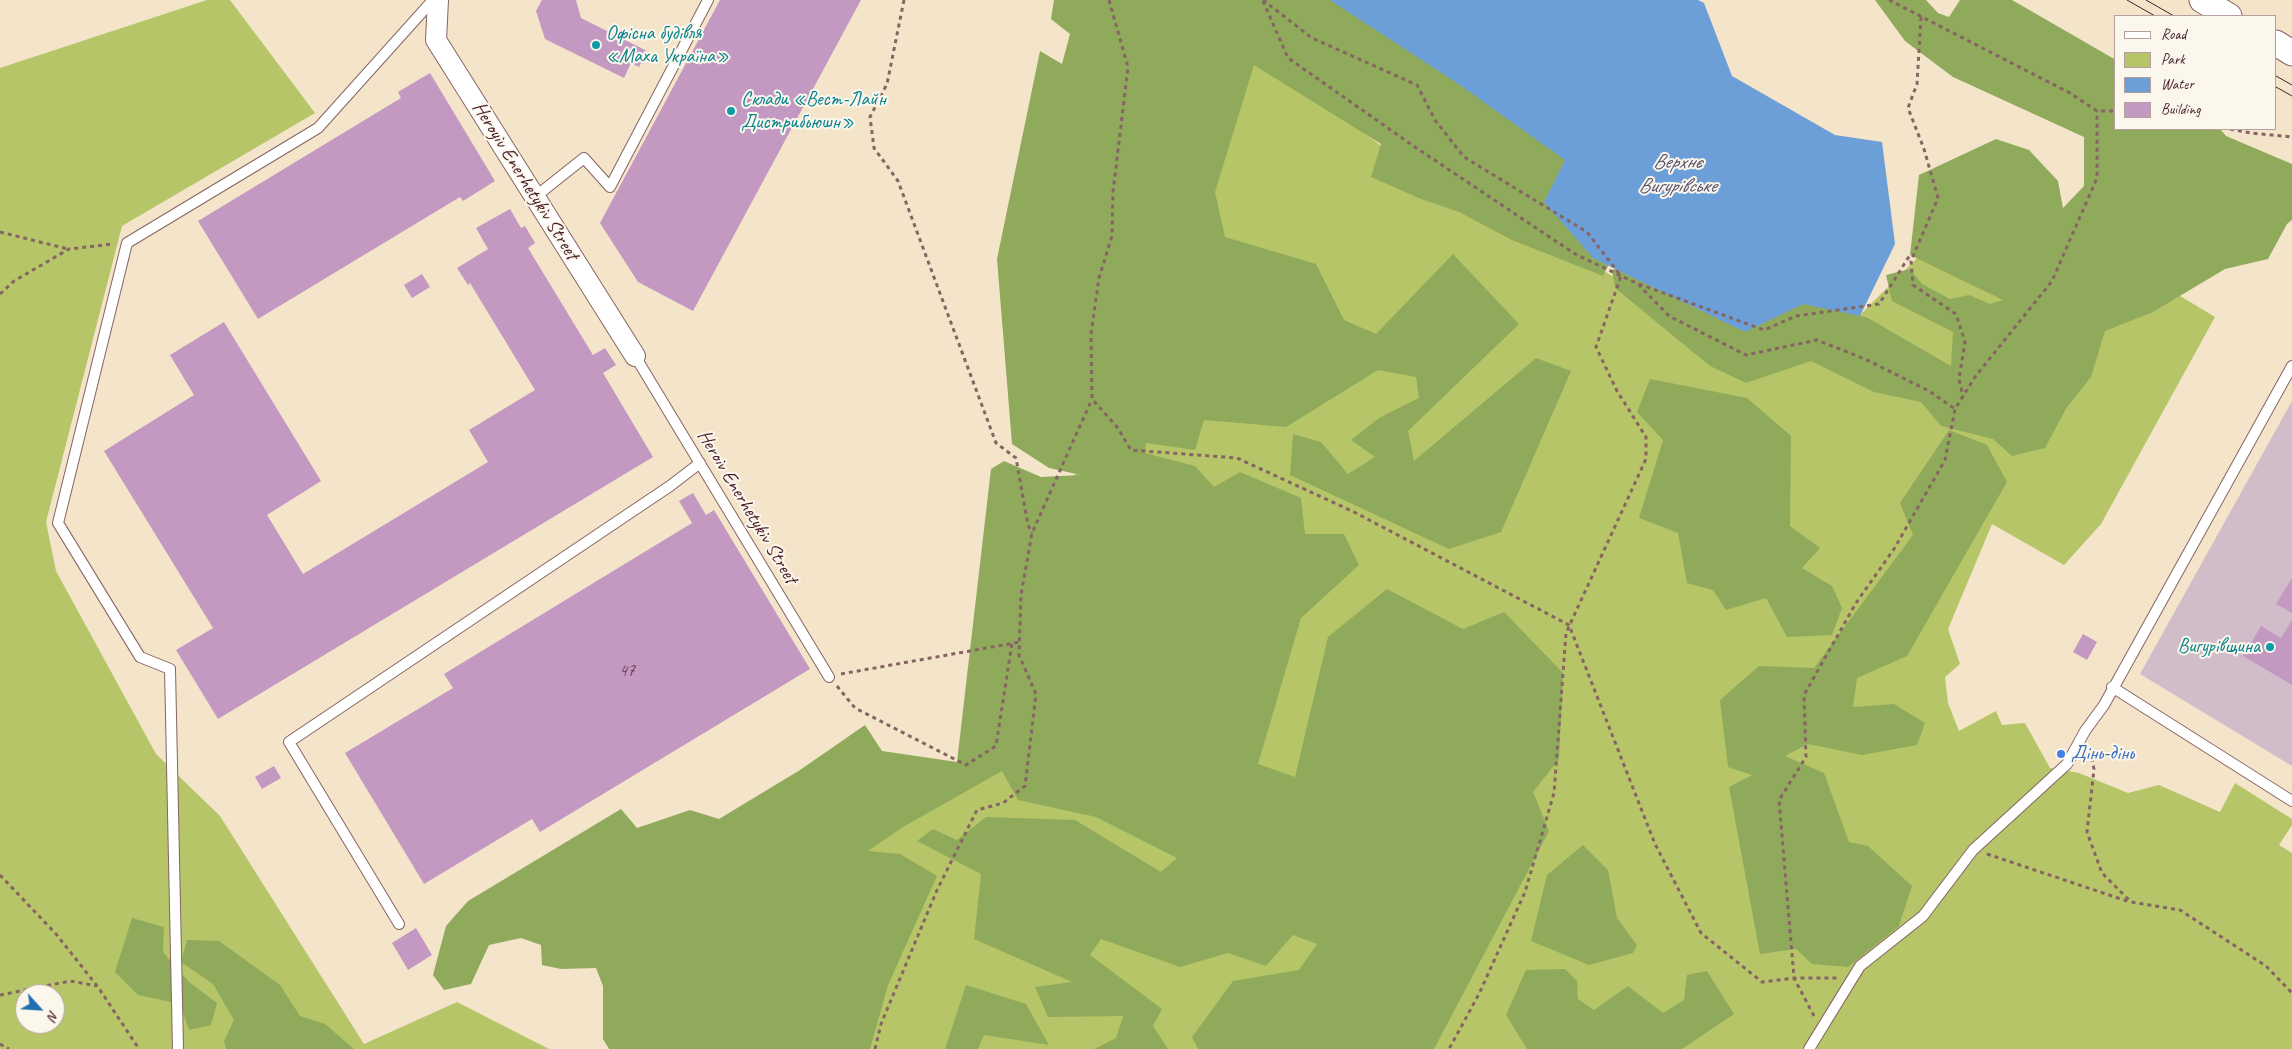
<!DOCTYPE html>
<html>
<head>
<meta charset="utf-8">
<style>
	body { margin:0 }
	#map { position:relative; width:2292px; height:1049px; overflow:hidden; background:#f4e4ca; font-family:Caveat,sans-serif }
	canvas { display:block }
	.legend { position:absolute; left:2114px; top:15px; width:162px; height:115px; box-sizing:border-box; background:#fbf7ec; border:1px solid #b4a19f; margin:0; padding:6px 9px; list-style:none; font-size:15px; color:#4a1f2b }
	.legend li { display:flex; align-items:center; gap:10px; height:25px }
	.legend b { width:25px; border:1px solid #b4a19f }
	.north { position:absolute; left:15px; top:984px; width:50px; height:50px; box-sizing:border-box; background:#fbf7ec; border:1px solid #b4a19f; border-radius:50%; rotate:116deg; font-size:14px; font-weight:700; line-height:20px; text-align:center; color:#4a1f2b }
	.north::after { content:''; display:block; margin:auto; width:18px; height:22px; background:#1f6fb2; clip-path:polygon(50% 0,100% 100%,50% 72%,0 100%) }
</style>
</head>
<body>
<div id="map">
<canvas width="2292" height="1049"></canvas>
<ul class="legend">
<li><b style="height:6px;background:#fff"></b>Road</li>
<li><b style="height:14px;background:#b6c567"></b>Park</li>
<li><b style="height:14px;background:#6c9fd8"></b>Water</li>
<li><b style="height:14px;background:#c399c1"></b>Building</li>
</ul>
<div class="north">N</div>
</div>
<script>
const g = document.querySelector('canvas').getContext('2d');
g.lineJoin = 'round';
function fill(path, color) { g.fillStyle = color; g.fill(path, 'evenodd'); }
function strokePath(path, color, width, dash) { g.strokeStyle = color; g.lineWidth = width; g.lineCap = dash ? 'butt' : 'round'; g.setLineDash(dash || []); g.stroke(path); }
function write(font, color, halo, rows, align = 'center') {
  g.font = font + ' Caveat,sans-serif'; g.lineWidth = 4; g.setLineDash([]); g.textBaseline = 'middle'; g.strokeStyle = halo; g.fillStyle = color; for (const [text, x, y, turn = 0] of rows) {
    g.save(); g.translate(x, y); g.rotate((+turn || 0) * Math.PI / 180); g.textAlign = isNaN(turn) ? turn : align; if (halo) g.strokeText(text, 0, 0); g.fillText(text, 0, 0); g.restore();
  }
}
fill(new Path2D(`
	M2292,401V766L2140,674Z`), '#d1bdc9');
fill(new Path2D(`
	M207,0H230L315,113L122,226L46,522L56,571L156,754L220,816L364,1044L457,1002L549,1049H0V68ZM25,994H55V1024H25Z
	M1190,6L1435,185L1750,346L1847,328L1972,203L2167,288L2215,317L2101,524L2064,565L1992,524L1948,629L1960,664L1945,677L1948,703L1959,731L1996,711L2002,725L2025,723L2050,768L2079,773L2128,793L2159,785L2220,812L2235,783L2292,819V825L2279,845L2292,853V1049H779L759,853L1008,746Z`), '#b6c567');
fill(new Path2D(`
	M1054,0H1357L1549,108L1620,242L1603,276L1512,240L1459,212L1421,199L1371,177L1381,144L1254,65L1215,192L1225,237L1316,264L1344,320L1376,334L1453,254L1519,324L1408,431L1414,461L1536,358L1571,371L1501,532L1449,549L1290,475L1293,434L1321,442L1348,474L1375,457L1351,440L1379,418L1419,398L1416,377L1378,370L1286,427L1204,420L1195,450L1146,443L1145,453L1195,466L1214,487L1240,472L1301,498L1305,534H1344L1359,565L1301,618L1258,764L1295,777L1328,637L1387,589L1463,629L1504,612L1563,673L1559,759L1533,792L1549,831L1434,1049H1198L1192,1037L1233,981L1299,970L1317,944L1293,935L1266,966L1228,953L1180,967L1101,939L1090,955L1162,1009L1153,1026L1168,1049H1094L1116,1038L1123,1016L1048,1017L1035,987L1072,982L974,939L981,874L917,841L933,829L957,840L986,817L1075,820L1161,872L1177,858L1096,817L1018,800L1002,771L903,827L868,851L900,854L937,876L888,985L870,1049H609L603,1039V986L596,968L561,969L542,965L541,945L521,938L489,945L471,984L444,990L433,975L446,926L468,901L621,809L637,828L690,810L719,819L800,770L865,725L882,751L957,762L991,469L1004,461L1041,477L1081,475L1049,468L1012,444L997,259L1040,51L1062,64L1070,34L1051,19Z
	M1875,0H1926L1938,13L1949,17L1960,0H2012L2116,60V129H2220L2226,136L2292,164V220L2287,224L2268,259L2225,269L2153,312L2105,331L2091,377L2067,407L2045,448L2012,456L1993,439L1941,426L1921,402L1874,392L1811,361L1746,383L1710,366L1615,288L1612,270L1634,262L1798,298L1868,318L1951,366L1953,332L1892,301L1886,275L1910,269L1922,284L1950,299L1969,295L1990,304L2003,300L1910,255L1919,175L1996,139L2029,150L2058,181L2063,208L2084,186V137L1953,77L1905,41Z
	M1650,379L1747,398L1791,436L1790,526L1820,548L1802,568L1832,586L1842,608L1832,635L1787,637L1766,598L1726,610L1713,590L1687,583L1678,533L1639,518L1663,440L1637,412Z
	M1949,430L1987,445L2007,482L1907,656L1857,678L1853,707L1894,704L1925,723L1917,745L1862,755L1808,744L1785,756L1824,773L1849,842L1868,846L1912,886L1899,926L1848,967L1812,964L1796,949L1760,954L1729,787L1752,775L1728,767L1720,700L1759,666L1814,668L1913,535L1900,503Z
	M1583,845L1608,870L1617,918L1637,945L1633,953L1589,965L1531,941L1547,875Z
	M132,918L164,927L163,952L189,982L217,1003L211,1025L189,1030L180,1004L138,995L115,972Z
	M187,940L219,941L280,985L300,1016L325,1024L354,1049H226L224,1041L234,1020L213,984L181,962Z
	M1565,969L1577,981L1578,999L1594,1010L1628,986L1663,1013L1684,1000L1687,975L1707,971L1734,1014L1682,1049H1527L1506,1015L1526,970Z
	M966,985L1026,1004L1049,1045L984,1035L978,1049H945Z`), '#90aa5c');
fill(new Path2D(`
	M1330,0H1698L1704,3L1732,76L1835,135L1882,142L1895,244L1860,316L1803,304L1745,332L1593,258L1544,202L1565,160L1457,83Z`), '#6c9fd8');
fill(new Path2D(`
	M542,0H576L581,18L647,51L639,67L631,63L624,78L545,39L536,11Z
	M720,0H861L693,311L638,282L600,223Z
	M430,73L495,181L463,201L460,197L258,319L198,221L401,98L398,92Z
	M510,209L521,228L525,226L535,243L528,248L593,355L605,348L616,365L603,373L653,457L218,719L176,650L213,628L104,451L194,395L170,355L224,322L321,481L267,515L303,574L488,462L469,430L535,390L470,283L468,285L457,268L488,249L476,228Z
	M422,274L430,287L412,298L404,285Z
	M693,493L706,515L714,510L810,669L540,832L532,819L424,884L345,753L453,688L444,674L692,523L679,501Z
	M2292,578V613L2276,604Z
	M2292,620V685L2243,656L2261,626L2281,638Z
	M2083,634L2097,642L2087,660L2073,652Z
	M274,766L281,778L262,789L255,777Z
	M416,928L432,955L408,970L392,943Z`), '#c399c1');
const service = new Path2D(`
	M535,197L584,158L610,187L708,0
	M635,356L829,677
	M2112,687L2292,801
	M399,924L289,742L670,486L700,463
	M178,1049L170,669L140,657L58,523L127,243L318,128L433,0
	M1809,1049L1860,966L1923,916L1973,850L2067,764L2085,731L2104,705L2292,366`);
const minor = new Path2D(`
	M438,0L436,40L635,356`);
const tertiary = new Path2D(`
	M2202,0L2229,16
	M2276,43L2292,53`);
strokePath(service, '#866463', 12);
strokePath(minor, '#866463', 22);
strokePath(tertiary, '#866463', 27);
strokePath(new Path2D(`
	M904,0L887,84L870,117L874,148L898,181L996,443L1016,458L1028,525L1032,533
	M1109,0L1128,67L1113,192L1112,236L1099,278L1091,334L1092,399L1117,427L1131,450L1237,458L1354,512L1569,625L1655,844L1701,933L1762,982L1794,978H1837
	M1263,0L1312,38L1417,85L1435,120L1464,157L1587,232L1621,276L1596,347L1617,391L1646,437V459L1566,633L1554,793L1525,892L1479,994L1449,1049
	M1889,0L2070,93L2097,111H2116
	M1263,1L1288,58L1415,147L1575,254L1638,284L1669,316L1746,355L1817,340L1865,359L1929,391L1955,409
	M1921,17L1917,84L1908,108L1924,149L1938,198L1911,261L1913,285L1956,314L1965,342L1959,379L1963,397
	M2230,129L2251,133L2292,137
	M0,232L68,249
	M1639,284L1764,330L1796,316L1879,304L1910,255
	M0,294L14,281L69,249L113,244
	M841,674L1020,642
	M837,686L855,708L966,765L996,746L1012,643
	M2090,750L2094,769L2087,832L2102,873L2131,902L2180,910L2266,966L2292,993
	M1987,854L2130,902
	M0,875L56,934L98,987L139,1049
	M0,995L70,981L97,986
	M1814,1016L1794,978L1779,800L1806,757L1804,695L1856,603L1894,549L1945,460L1955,409L1975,377L2052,281L2097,178V111
	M0,1044L9,1049
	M875,1049L881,1024L937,890L977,810L1003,803L1025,786L1036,694L1019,655L1021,595L1032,533L1092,399`), '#866463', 3, [4, 4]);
strokePath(service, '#fff', 10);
strokePath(minor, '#fff', 20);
strokePath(tertiary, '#fff', 25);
strokePath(new Path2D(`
	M2127,0L2155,16
	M2146,0L2174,16
	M2276,76L2292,85
	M2276,87L2292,96`), '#4a1f2b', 1);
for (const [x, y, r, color] of [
	[596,45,5,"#0f9aa8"],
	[731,111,5,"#0f9aa8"],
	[2270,647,5,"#0f9aa8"],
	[2061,754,5,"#3f7fe0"]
]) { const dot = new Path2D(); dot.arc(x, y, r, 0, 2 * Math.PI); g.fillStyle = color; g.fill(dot); strokePath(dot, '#fbf7ec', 2); }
write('18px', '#683e50', null, [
	["47",627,671]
]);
write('20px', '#0d838f', '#fbf7ec', [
	["Офісна будівля",606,34],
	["«Маха Україна»",606,57],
	["Склади «Вест-Лайн",741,100],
	["Дистрибьюшн»",741,123],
	["Вигурівщина",2260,647,"right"]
], 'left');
write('20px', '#4a1f2b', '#fbf7ec', [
	["Heroyiv Enerhetykiv Street",525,181,58],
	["Heroiv Enerhetykiv Street",747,507,59]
]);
write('20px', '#366cbe', '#fbf7ec', [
	["Дінь-дінь",2071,754]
], 'left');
write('italic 21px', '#585270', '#fbf7ec', [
	["Верхнє",1677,162],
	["Вигурівське",1677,186]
]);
</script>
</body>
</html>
